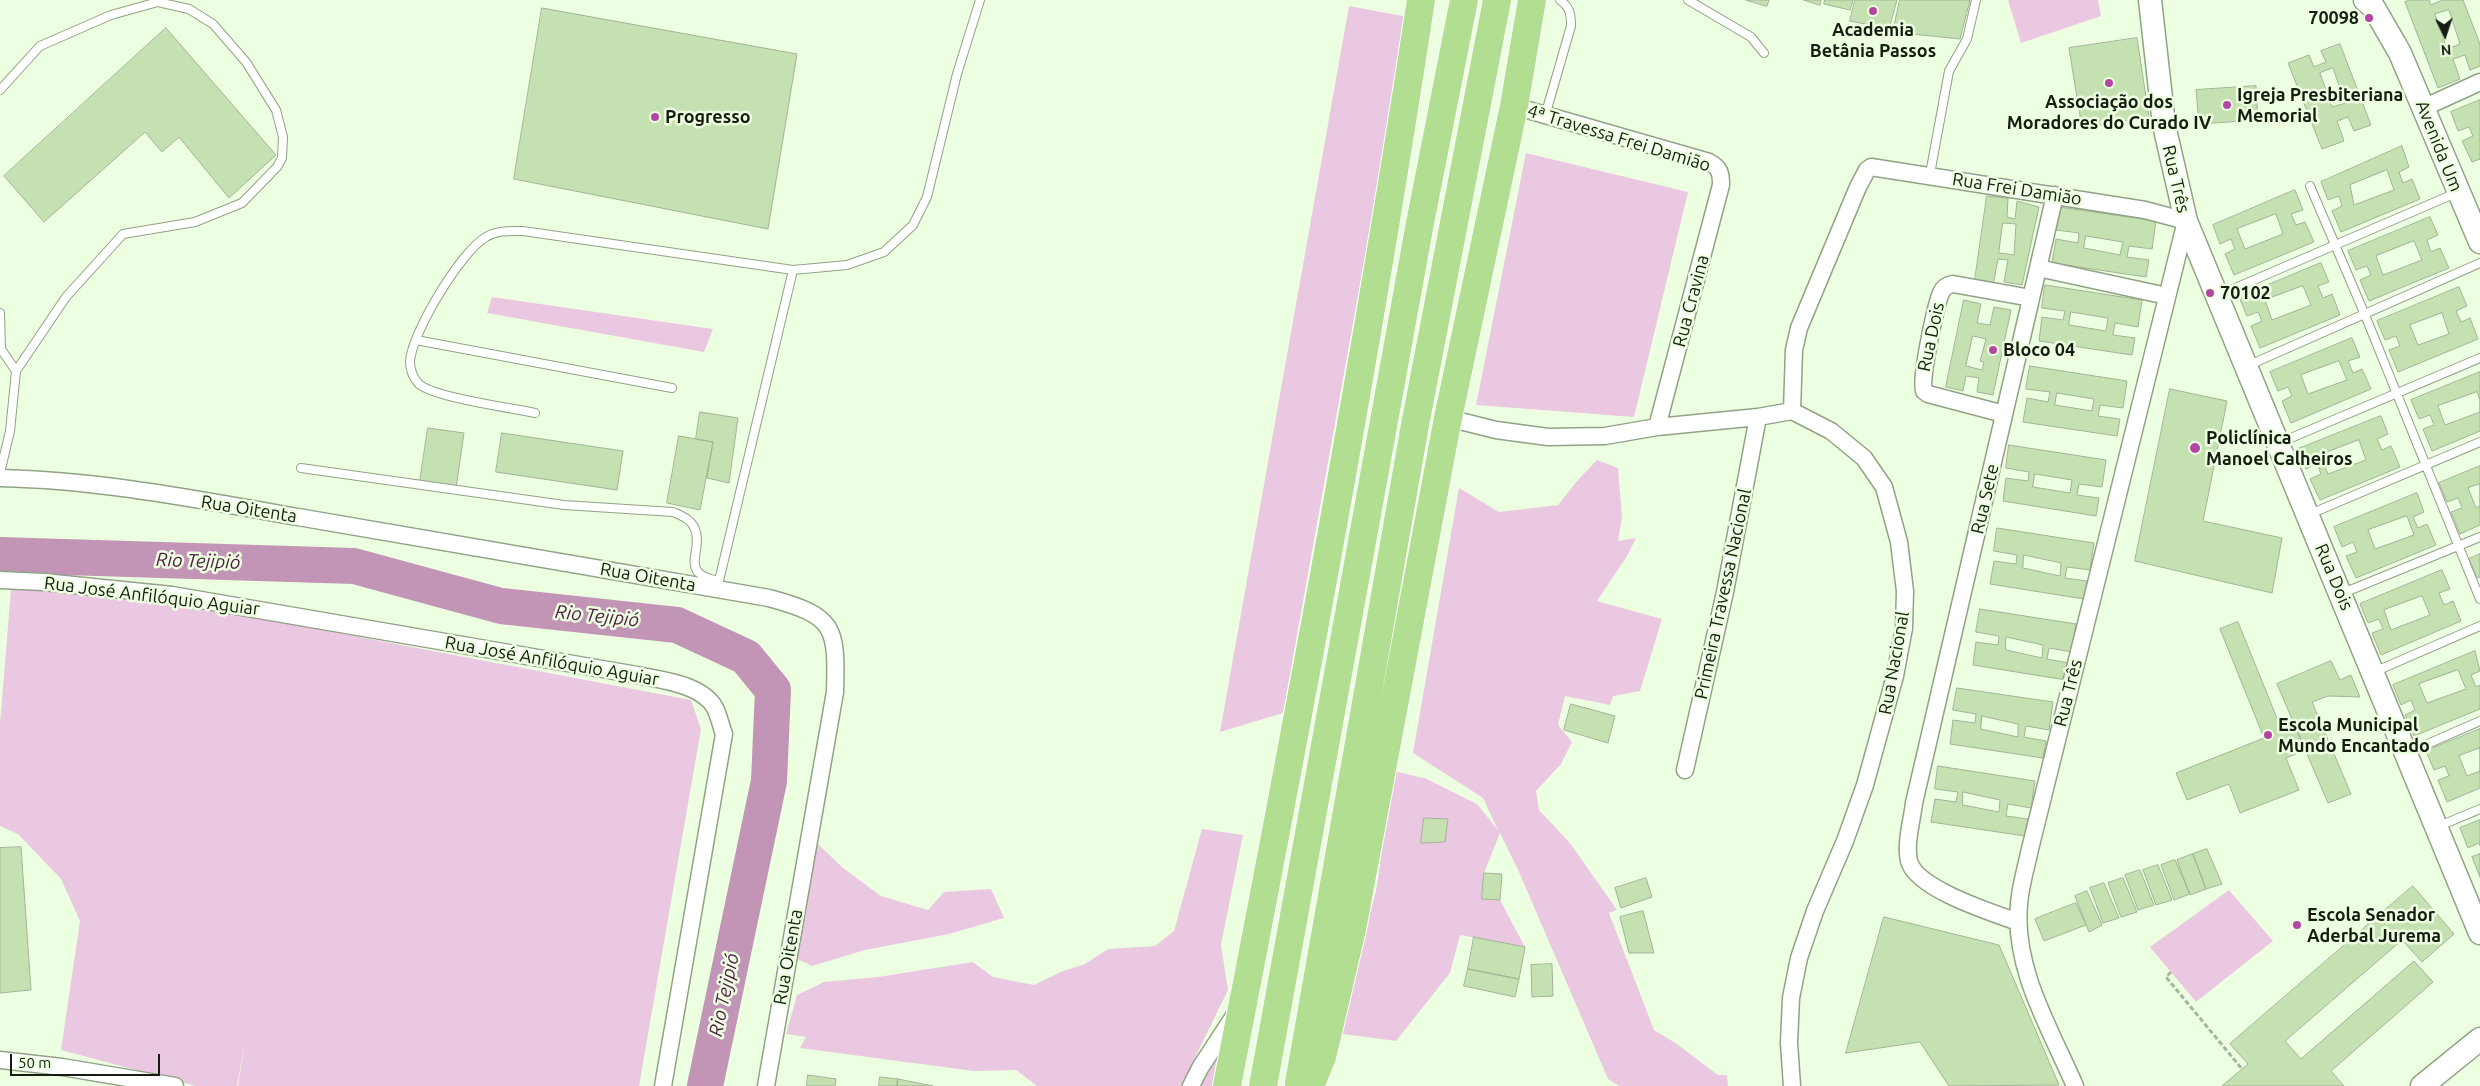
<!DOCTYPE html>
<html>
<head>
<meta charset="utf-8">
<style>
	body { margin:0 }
	#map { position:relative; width:2480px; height:1086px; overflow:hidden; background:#edffe1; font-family:Ubuntu,sans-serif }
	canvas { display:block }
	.north { position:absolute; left:2420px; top:10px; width:50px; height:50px; -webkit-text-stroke:4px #edffe1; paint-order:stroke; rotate:176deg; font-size:14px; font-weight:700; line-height:20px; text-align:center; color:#161c11 }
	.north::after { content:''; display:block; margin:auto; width:18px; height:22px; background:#161c11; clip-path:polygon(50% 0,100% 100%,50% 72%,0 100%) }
	.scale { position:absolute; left:10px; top:1054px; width:150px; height:22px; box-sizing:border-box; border:2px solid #161c11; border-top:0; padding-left:6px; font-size:15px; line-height:18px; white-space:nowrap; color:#161c11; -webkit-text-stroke:4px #edffe1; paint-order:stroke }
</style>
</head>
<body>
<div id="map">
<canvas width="2480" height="1086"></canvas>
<div class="north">N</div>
<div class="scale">50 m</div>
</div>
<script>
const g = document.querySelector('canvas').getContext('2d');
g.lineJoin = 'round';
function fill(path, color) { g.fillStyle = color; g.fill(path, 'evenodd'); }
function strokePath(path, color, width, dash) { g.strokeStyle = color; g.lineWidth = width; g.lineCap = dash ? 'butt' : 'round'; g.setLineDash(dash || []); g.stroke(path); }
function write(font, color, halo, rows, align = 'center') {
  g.font = font + ' Ubuntu,sans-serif'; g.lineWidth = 5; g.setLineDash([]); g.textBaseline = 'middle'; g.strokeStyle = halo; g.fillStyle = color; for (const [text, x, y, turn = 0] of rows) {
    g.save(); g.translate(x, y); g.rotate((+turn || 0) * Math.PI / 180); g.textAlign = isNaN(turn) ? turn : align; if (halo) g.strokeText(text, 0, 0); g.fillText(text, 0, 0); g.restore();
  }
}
fill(new Path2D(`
	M2008,0H2098L2101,16L2021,43Z
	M1349,6L1408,17L1283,713L1220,732Z
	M1526,153L1688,192L1634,417L1476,405Z
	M492,297L713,329L704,352L487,313Z
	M1597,460L1618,468L1622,517L1618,541L1636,538L1627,556L1597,601L1662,619L1640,691L1613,696L1610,705L1565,696L1558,725L1572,742L1561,764L1536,791L1539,810L1570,843L1617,910L1609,913L1654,1030L1677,1044L1718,1075H1727L1728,1086H1619L1608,1079L1519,872L1500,833L1484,873L1482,899L1500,900L1525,947L1460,935L1450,973L1396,1041L1343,1034L1345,1007L1376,891L1394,771L1427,779L1477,804L1498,830L1483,798L1413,753L1459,488L1499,512L1558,505L1577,481Z
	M11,589L152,593L312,628L691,700L701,729L639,1086H238L245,1041L237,1086H196L61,1050L80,921L61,879L18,834L0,826V724Z
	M1202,829L1243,835L1221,945L1228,990L1181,1086H1037L1016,1070L974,1071L800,1048L806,1037L786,1034L797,995L824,982L878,977L973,962L993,977L1034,985L1063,971L1085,964L1108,949L1155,946L1174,931Z
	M816,842L843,868L881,896L928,910L944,892L991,889L1004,918L949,934L865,950L812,966L795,958L805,919Z
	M2229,890L2273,941L2196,1002L2150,947Z
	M1224,1038L1215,1086H1198Z`), '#ebc8e2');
strokePath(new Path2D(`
	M0,555L354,566L501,606L677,625L746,657L773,690L769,781L705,1086`), '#c295b7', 36);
const building = new Path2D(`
	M1746,0H1769L1767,6Z
	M1804,0H1821L1820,5Z
	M1825,0H1853L1850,10L1824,4Z
	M1855,0H1897L1889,29L1850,21Z
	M1900,0H1970L1960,39L1893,32Z
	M2410,0H2429L2431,5L2442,0H2463L2480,44V66L2470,70L2465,55L2453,59L2460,79L2438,88L2405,2Z
	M542,8L797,54L768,229L514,179Z
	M2449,10L2460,44L2447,49L2435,14Z
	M166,28L276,155L229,198L179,137L162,152L145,132L44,222L4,176Z
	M2137,38L2149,117L2082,128L2069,48Z
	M2340,44L2371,125L2354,131L2348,117L2337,121L2344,141L2322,149L2288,63L2309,55L2314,67L2326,62L2321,51Z
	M2333,68L2345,103L2332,107L2320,73Z
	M2256,86L2258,120L2199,124L2196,90Z
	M2480,100V159L2472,162L2462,141L2473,136L2469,127L2458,131L2451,112Z
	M2402,146L2409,167L2399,172L2403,183L2412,179L2420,199L2341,232L2332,211L2342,206L2339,196L2328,200L2321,182Z
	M2387,170L2394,190L2354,205L2350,185Z
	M2295,190L2303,210L2291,214L2296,225L2305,222L2314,242L2234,275L2225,254L2235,249L2231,239L2220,244L2213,225Z
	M1987,196L2008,198L2007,217L2015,219L2017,201L2039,207L2022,285L2004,282L2008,260L1998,259L1993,285L1975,280Z
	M2059,207L2156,221L2152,249L2129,246L2127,257L2149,260L2146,277L2052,263L2056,239L2078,243L2079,233L2056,230Z
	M2276,214L2283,234L2245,249L2237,229Z
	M2430,217L2438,235L2427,240L2431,252L2440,248L2449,268L2369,301L2360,280L2371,275L2367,266L2356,270L2348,251Z
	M2003,223L2016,224L2014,255L1999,253Z
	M2086,236L2123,242L2120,255L2084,248Z
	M2414,241L2422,260L2383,275L2376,256Z
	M2321,263L2329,282L2318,286L2323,298L2332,294L2340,315L2260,348L2251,326L2262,321L2258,312L2247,316L2239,297Z
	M2045,285L2142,300L2138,327L2115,323L2113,335L2135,338L2132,355L2039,341L2042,317L2063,320L2065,311L2042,308Z
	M2303,286L2311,305L2272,320L2265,300Z
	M2459,287L2467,306L2456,311L2461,322L2470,318L2478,339L2398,372L2389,350L2400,346L2396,336L2385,340L2377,321Z
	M1964,300L1981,304L1977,323L1990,325L1994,307L2011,310L1993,395L1977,392L1979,378L1966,376L1963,391L1946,387ZM1973,336L1986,339L1980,361L1984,362L1982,370L1966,366Z
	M2071,312L2108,318L2106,331L2069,325Z
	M2442,313L2449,334L2418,345L2410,325Z
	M2352,338L2360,357L2348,361L2353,373L2362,369L2371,389L2291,423L2282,401L2292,396L2288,387L2278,391L2270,372Z
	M2339,361L2347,380L2308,394L2301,375Z
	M2030,366L2127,381L2123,408L2100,405L2098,416L2120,419L2117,436L2023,422L2027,398L2048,402L2050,392L2026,389Z
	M2480,372V431L2432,451L2423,429L2434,425L2430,415L2419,419L2411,400Z
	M2170,389L2227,401L2203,521L2282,538L2272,593L2135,561Z
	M2477,392L2480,400V412L2445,425L2438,406Z
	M2057,393L2094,399L2092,411L2055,405Z
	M700,412L738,418L729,483L707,478L713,442L696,439Z
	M2381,416L2388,434L2377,439L2382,450L2391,446L2400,467L2320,500L2310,479L2321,474L2317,464L2306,469L2298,449Z
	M428,428L464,433L456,488L420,481Z
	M502,433L623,451L617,490L496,472Z
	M679,436L713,442L700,510L667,503Z
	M2359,440L2366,460L2328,474L2320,455Z
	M2009,445L2106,460L2102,487L2079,484L2077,495L2099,498L2096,516L2003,501L2006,478L2028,481L2029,472L2006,468Z
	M2480,466V525L2460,534L2451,512L2462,508L2458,498L2447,502L2439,483Z
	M2035,474L2072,480L2070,493L2033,487Z
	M2480,484V506L2476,508L2468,488Z
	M2417,493L2424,512L2413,517L2418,528L2427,524L2436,545L2356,578L2346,556L2357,552L2353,542L2342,547L2334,527Z
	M2407,516L2414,535L2375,549L2368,530Z
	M1997,528L2094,543L2090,570L2067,567L2065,578L2087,581L2084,599L1990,584L1994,561L2016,564L2017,555L1994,551Z
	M2480,554V577L2477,578L2469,559Z
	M2024,555L2061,563L2060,576L2023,568Z
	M2442,570L2450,589L2439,593L2444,605L2453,601L2461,621L2381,655L2372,633L2383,629L2379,619L2368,623L2360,604Z
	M2422,596L2430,615L2391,630L2384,610Z
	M1980,609L2076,624L2072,652L2049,648L2047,659L2069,663L2066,680L1973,665L1976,642L1998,645L1999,636L1976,632Z
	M2238,622L2283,733L2296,728L2306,750L2286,758L2299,790L2240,813L2229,784L2187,800L2176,773L2264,738L2220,629Z
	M2006,637L2043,645L2042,658L2006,650Z
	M2475,651L2480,671L2471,675L2476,687L2480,685V709L2414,736L2405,715L2415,710L2411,700L2401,705L2393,685Z
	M2331,661L2340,680L2351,675L2360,697L2328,696L2312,702L2351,794L2328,803L2277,684Z
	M2458,670L2466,689L2427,703L2419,684Z
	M1957,688L2053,702L2049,730L2026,726L2024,737L2046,741L2043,758L1950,744L1953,720L1975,723L1976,714L1953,710Z
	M1571,704L1615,716L1608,743L1564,730Z
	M1982,716L2018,724V737L1981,729Z
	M2480,729V788L2447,802L2438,780L2449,776L2445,766L2434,770L2426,751Z
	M2480,748V771L2467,776L2459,756Z
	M1938,766L2035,781L2031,808L2008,804L2006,816L2028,819L2025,836L1931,822L1935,799L1956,802L1958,792L1935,789Z
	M1963,792L2000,800L1999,812L1963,805Z
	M1424,818L1448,819L1445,842L1421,843Z
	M2480,820V846L2479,843L2468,848L2460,828Z
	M21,847L31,990L0,993V848Z
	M2207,849L2222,884L2206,889L2193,854Z
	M2193,854L2206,889L2190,895L2177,860Z
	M2480,854V877L2472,857Z
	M2175,860L2190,894L2174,900L2161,865Z
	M2158,865L2172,900L2156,905L2143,870Z
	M2140,870L2154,905L2138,910L2125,875Z
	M1484,873L1502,874L1500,900L1482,899Z
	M1646,878L1652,897L1621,908L1615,888Z
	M2123,878L2137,912L2121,917L2108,883Z
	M2104,883L2119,918L2103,923L2090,888Z
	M2413,886L2454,934L2422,962L2402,940L2285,1041L2301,1059L2414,961L2433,982L2331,1071L2344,1086H2222L2248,1064L2230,1044Z
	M2087,891L2102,925L2089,932L2075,896Z
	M2076,903L2086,925L2044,941L2035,919Z
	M1643,911L1654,953H1629L1620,917Z
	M1884,917L1999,945L2059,1085L1949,1086L1920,1042L1846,1053Z
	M1474,937L1525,947L1519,979L1468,969Z
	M1552,964L1553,996L1532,997L1531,965Z
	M1468,969L1519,979L1515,997L1464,986Z
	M808,1075L836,1079L835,1086H807Z
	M880,1077L898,1079L897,1086H879Z
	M898,1079L933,1086H897Z`);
fill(building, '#c5e1b1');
strokePath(building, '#a2b397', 1);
const lane = new Path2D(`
	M1688,0L1751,37L1764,53
	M0,90L40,46L111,15L158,2L189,9L213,24L246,62L276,110L283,137L282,158L277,167L242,203L195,222L123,234L66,297L16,371L10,431L0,473
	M1545,116L1571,26C1571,14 1570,7 1560,0
	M1930,174L1949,71L1967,39L1976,0
	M2310,186L2365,315L2480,599
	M2219,295L2456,193
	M0,313L1,349L16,371
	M416,340L672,388
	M2247,366L2480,263
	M535,413C513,408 430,397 418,383C413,377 410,369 410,362C411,334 461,251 486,237C497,230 510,231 523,231L793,270L847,265L884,252L913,225L927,197L957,74L980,0
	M2279,443L2480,358
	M301,468L564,505L673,512C682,516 691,519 695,529C704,551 677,574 719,581
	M2310,514L2480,442
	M718,585L793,270
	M2343,593L2480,537
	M2374,672L2480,626
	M2407,753L2480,721
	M2437,827L2480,809`);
const street = new Path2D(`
	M1514,106L1709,162C1720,168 1721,173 1721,185L1657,427
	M2423,108L2480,82
	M2038,268L2167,296
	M1792,411L1794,350L1799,328L1858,187L1867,170L1871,167L2145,210L2186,221L2030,849C2026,868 2020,887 2019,905C2013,969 2051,1030 2075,1086
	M2004,414L1928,394L1924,391C1919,383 1936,304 1941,293C1943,288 1947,285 1953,284L2031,298
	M1448,418L1496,430L1548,437L1605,436L1657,427L1758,417L1792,411L1831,431L1864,458L1884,487L1899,542L1905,591L1904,628L1895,676L1865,785L1845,841L1815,911L1799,958L1791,998L1789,1043L1792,1086
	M0,478C100,480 200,500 298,517C455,543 612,571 769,598C835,616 837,626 835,692L766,1086
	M0,580L44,582L172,595L637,675C661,680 702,684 715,708C719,716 721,726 724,734L663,1086
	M1685,770L1725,592L1758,417
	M2018,922C1993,913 1916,889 1909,861C1905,843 1912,821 1914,803L2055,195
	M0,1060L62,1067L175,1086
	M1191,1086L1200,1068L1236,1013`);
const secondary = new Path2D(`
	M2150,0L2164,125L2186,221L2480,933
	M2365,0L2374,8L2400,53L2480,242
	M2422,1086L2480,1039`);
const highway = new Path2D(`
	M1299,1083L1415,425L1497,0
	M1227,1086C1297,725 1366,363 1421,0
	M1263,1086L1420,223L1464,0
	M1310,1086L1322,1057L1352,929L1448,418L1514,106L1532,0`);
strokePath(lane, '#91a286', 10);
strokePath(street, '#91a286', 19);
strokePath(secondary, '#91a286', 25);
strokePath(highway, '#fff', 30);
strokePath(new Path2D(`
	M2171,972L2166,977L2242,1069`), '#a7b59e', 3, [5, 2.5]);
strokePath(lane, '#fff', 8);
strokePath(street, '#fff', 16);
strokePath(secondary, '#fff', 22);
strokePath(highway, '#b2de92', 28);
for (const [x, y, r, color] of [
	[1873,11,5,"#b545a2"],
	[2369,18,5,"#b545a2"],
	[2109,83,5,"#b545a2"],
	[2227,105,5,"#b545a2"],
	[655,117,5,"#b545a2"],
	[2210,293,5,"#b545a2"],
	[1993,350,5,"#b545a2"],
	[2195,448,6,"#b545a2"],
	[2268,735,5,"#b545a2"],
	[2297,925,5,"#b545a2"]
]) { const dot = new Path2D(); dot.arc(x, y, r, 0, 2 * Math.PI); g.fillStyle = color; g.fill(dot); strokePath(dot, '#edffe1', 2); }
write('bold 18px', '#161c11', '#edffe1', [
	["70098",2359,18,"right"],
	["Academia",1873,30,"center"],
	["Betânia Passos",1873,51,"center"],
	["Igreja Presbiteriana",2237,95],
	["Memorial",2237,116],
	["Associação dos",2109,102,"center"],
	["Moradores do Curado IV",2109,123,"center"],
	["Progresso",665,117],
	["70102",2220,293],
	["Bloco 04",2003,350],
	["Policlínica",2206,438],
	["Manoel Calheiros",2206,459],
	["Escola Municipal",2278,725],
	["Mundo Encantado",2278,746],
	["Escola Senador",2307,915],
	["Aderbal Jurema",2307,936]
], 'left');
write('18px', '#161c11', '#edffe1', [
	["4ª Travessa Frei Damião",1619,138,17],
	["Avenida Um",2439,146,68],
	["Rua Três",2176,179,77],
	["Rua Frei Damião",2017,189,9],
	["Rua Cravina",1691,301,-75],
	["Rua Dois",1931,337,-78],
	["Rua Sete",1985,499,-77],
	["Rua Oitenta",249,509,9],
	["Rua Oitenta",648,577,10],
	["Rua Dois",2334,577,67],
	["Primeira Travessa Nacional",1723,594,-78],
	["Rua José Anfilóquio Aguiar",152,596,7],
	["Rua José Anfilóquio Aguiar",552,661,10],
	["Rua Nacional",1894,663,-80],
	["Rua Três",2068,693,-76],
	["Rua Oitenta",788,957,-80]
]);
write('italic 19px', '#4e1945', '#edffe1', [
	["Rio Tejipió",198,561,2],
	["Rio Tejipió",597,616,6],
	["Rio Tejipió",724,995,-78]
]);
</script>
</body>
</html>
